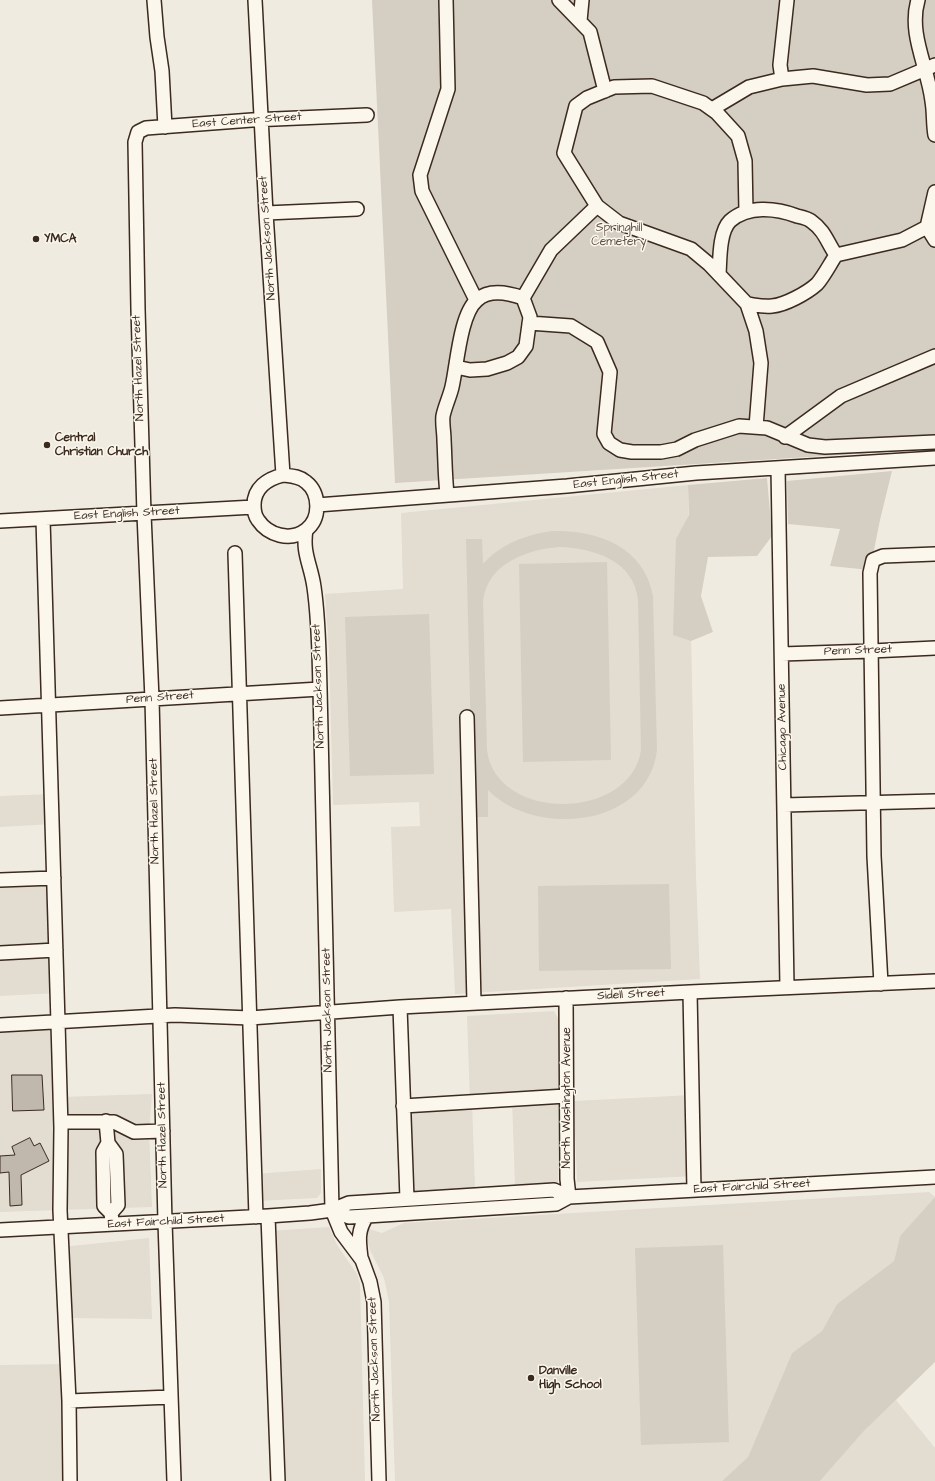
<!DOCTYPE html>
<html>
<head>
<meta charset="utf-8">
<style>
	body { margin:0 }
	canvas { display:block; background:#f0ebe0 }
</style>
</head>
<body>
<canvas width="935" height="1481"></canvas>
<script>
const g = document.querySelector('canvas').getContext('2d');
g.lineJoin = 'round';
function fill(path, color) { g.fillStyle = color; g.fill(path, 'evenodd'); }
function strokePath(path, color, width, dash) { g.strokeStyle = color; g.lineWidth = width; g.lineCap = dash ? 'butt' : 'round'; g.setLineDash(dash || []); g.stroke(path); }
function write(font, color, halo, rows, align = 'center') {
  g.font = font + ' "Architects Daughter",sans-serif'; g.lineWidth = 3; g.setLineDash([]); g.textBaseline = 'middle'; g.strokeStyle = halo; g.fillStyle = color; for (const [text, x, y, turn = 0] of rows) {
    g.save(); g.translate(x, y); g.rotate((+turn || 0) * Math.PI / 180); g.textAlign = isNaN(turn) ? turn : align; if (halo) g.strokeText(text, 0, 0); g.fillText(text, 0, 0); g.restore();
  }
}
fill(new Path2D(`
	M688,485L696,876L700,979L455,994L451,909L394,912L391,827L420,826L419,802L333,805L329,651L325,594L403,589L401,513Z
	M51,794L52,824L0,827V796Z
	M54,878L57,993L0,996V880Z
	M554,1011L559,1020L558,1183L515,1186L512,1100L472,1102L475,1188L406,1192L403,1106L470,1102L467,1016Z
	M58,1019L60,1097L152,1094L149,1132L152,1207L0,1212V1022Z
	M692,1095L694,1176L577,1182L574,1101Z
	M321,1169V1193L317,1198L256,1201L255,1174Z
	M929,1192L935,1197L900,1236L894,1261L837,1304L822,1331L792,1353L748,1457L722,1481H395L389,1302L384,1278L370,1250L367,1239L369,1229L382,1233L404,1223Z
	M329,1227L337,1245L357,1274L360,1284L365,1481H278L269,1231Z
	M149,1238L152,1319L66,1318L62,1247Z
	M68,1364L70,1481H0V1365Z
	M896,1400L935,1448V1481H820L864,1431Z`), '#e2dcd1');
fill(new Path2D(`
	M372,0H935V449L395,483Z
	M892,471L880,520L870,570L830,566L840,529L788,524L787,481Z
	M767,478L772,536L757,556L708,557L701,596L713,632L691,641L673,635L676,539L689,515L688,485Z
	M552,531C597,530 644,546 653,596L657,750C648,828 535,838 488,790V817H473L466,539H482L483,564C501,544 525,535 552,531ZM559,547C593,548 634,560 638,600L641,750C631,821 496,823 487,750L483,601C488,563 526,550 559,547Z
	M607,562L611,760L523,762L519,564Z
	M429,614L434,774L350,776L345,617Z
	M669,884L671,969L539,971L538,886Z
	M935,1197V1362L864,1431L820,1481H722L748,1457L792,1353L822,1331L837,1304L894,1261L900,1236Z
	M723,1245L729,1442L641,1445L635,1248Z`), '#d5cec3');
const building = new Path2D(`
	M12,1075H42L44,1110L13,1111Z
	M30,1138L34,1146L40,1143L49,1161L21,1175L22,1205L10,1206L9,1172L0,1173V1156L15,1155L12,1147Z`);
fill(building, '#c0b8ad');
strokePath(building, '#3b2a1e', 1);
const minor = new Path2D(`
	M154,0L157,37L162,71L165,127
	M255,0L266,213L283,475
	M446,0L448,89L420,175L422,191L476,300
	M559,0L590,32L605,91
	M918,0C908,34 928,67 932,101C934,112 933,124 935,135
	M580,21L582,0
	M782,79L780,65L787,0
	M712,109L749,87L782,79L813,76L867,85L890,84L935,65
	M935,192L927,227L935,240
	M597,206L564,153L576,106L587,98L614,87L652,86L703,103L717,113L738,136L745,161L746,212
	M266,213L357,209
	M719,274C720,260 719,232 730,221C748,205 776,208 797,216C801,217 807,218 811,221C825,231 827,242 836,255
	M523,298L551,250L597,206L619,223L691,249L709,264L747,304L756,331L761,363L756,427
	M747,304C755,305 763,307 772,306C785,305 807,293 817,284C824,276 830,264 836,255L902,240L927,227H935
	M529,323L571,326L597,342L610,372L604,434L609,443L620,450L632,452H661L677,449L695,440L739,426L767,428L808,445L825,447L935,442
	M785,437L841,396L935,356
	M778,468L787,987
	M283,475C291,476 299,476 306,482C320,493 321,519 306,530C290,542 268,535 258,520C255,516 254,510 254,505C254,488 267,479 283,475Z
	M447,494C445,476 445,458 444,440C444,432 442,423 443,416C445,406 450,396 452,387C457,366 460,314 477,300C489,289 509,293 523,298L530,317L526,346L518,357L507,363L487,369L470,370L456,367
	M317,505L567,486L696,473L935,458
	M43,519L58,1023L61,1128L60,1210L69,1401L70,1481
	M0,521L254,507
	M306,530C302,553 311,565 314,587C319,621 319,655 320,689L332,1210L341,1232L362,1260L370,1282L374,1302L379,1481
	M235,553L256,1217
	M782,654L871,651L935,648
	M0,708L320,689
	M467,717L474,1003
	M784,805L935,801
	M0,880L54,878
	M0,953L56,950
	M881,984L874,856L870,573L873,560L883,556L935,554
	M690,992L694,1190
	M566,998L567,1179L569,1197
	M400,1007L407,1199
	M0,1025L175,1015L250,1018L400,1007L690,992L935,981
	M403,1106L566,1096
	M106,1121L108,1143L116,1154L118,1205L111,1213
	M61,1122H114L134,1132L163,1131
	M108,1143L103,1152L104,1206L111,1213L112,1221
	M332,1210L349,1217L367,1216L556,1204L569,1197L935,1177
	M268,1216L278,1481
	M0,1230L268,1216L310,1213L332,1210L349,1203L554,1190L569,1197
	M361,1258C359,1241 357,1231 367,1216
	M69,1401L171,1397
	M174,1481L165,1222L152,699L144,514L138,309L135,142L138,132L146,128L252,120L367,115`);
strokePath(minor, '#3b2a1e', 16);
strokePath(minor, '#fbf7ec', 13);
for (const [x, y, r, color] of [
	[36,239,4,"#3b2a1e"],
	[47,445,4,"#3b2a1e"],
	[531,1378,4,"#3b2a1e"]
]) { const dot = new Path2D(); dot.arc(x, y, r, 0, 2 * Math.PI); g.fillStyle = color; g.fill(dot); strokePath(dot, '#fbf7ec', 1.5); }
write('12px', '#3b2a1e', '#fbf7ec', [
	["East Center Street",247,121,-4],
	["North Jackson Street",268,238,-94],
	["North Hazel Street",139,368,-92],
	["East English Street",626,480,-6],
	["East English Street",127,514,-3],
	["Penn Street",858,651,-2],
	["North Jackson Street",319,686,-92],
	["Penn Street",160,698,-4],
	["Chicago Avenue",783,727,-91],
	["North Hazel Street",155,811,-91],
	["Sidell Street",631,995,-3],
	["North Jackson Street",328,1010,-91],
	["North Washington Avenue",567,1098,-90],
	["North Hazel Street",163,1135,-91],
	["East Fairchild Street",752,1187,-3],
	["East Fairchild Street",166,1222,-3],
	["North Jackson Street",375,1359,-92]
]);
write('12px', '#625347', '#fbf7ec', [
	["Springhill",619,228],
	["Cemetery",619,242]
]);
write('bold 12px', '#3b2a1e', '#fbf7ec', [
	["YMCA",44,239],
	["Central",55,438],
	["Christian Church",55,452],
	["Danville",539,1371],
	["High School",539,1385]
], 'left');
</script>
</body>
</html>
